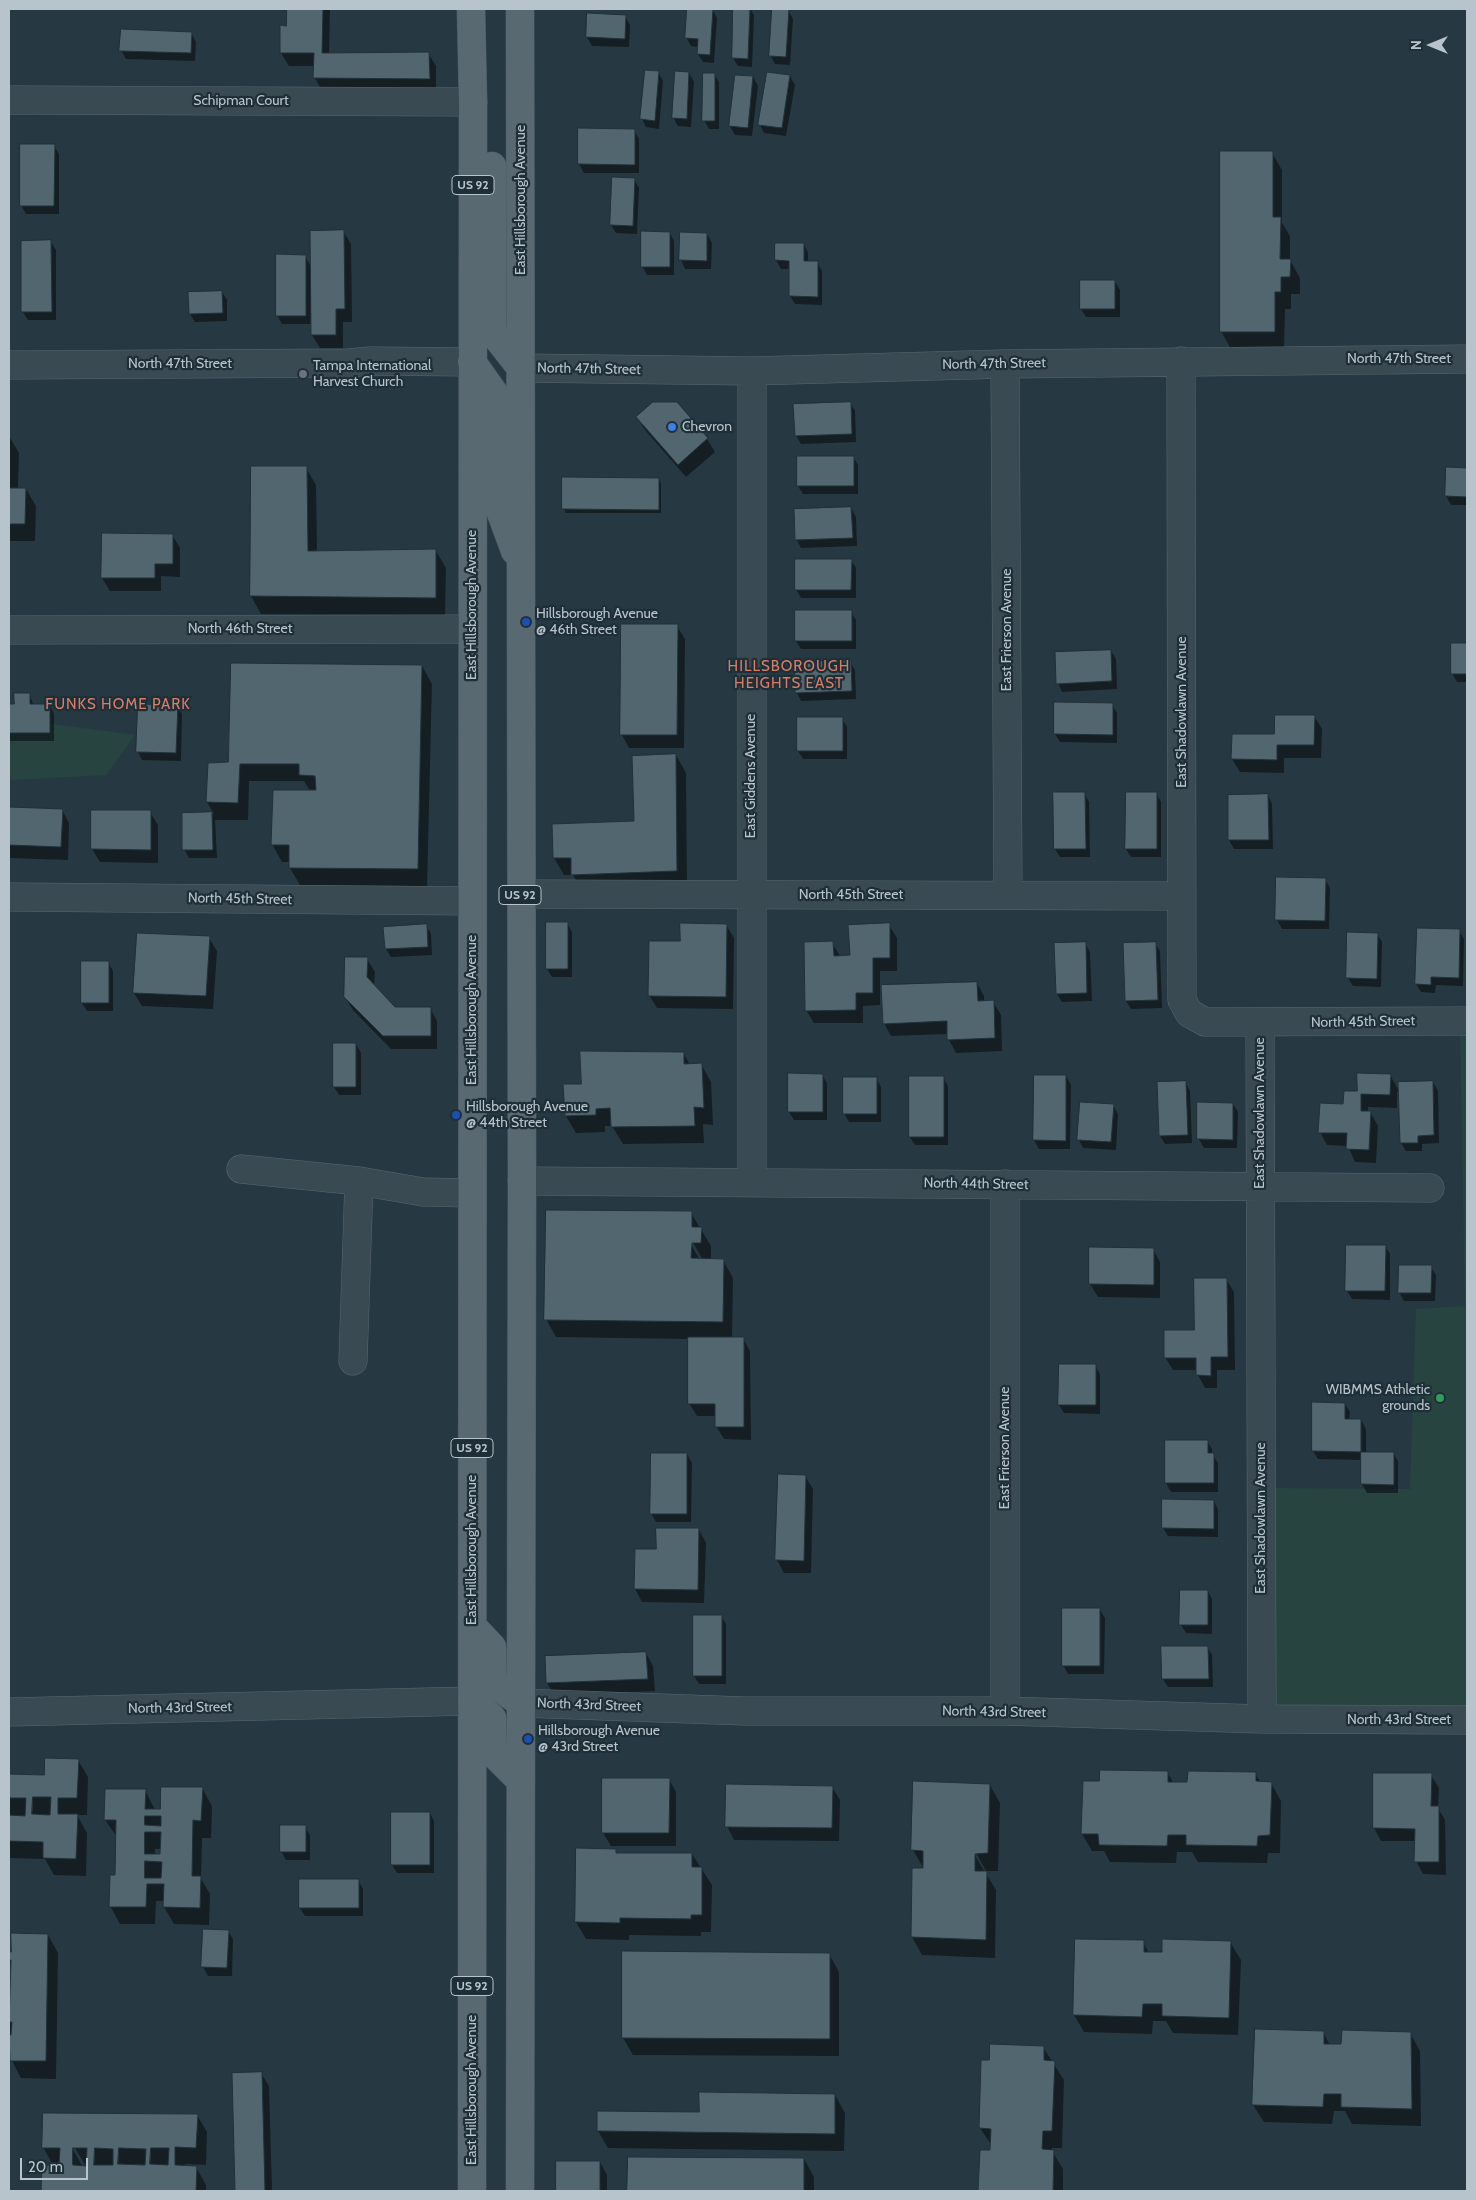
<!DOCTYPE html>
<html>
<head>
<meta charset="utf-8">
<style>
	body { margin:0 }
	#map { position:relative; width:1476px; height:2200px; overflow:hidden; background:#263943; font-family:Cabin,sans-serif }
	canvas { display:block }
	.frame { position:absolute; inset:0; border:10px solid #b8c4cc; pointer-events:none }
	.north { position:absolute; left:1406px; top:20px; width:50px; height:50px; -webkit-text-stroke:4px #1f2f38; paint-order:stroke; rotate:270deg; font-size:14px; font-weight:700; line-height:20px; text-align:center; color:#b8c4cc }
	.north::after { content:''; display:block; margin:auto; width:18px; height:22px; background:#b8c4cc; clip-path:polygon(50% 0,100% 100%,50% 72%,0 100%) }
	.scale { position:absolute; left:20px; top:2158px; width:68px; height:22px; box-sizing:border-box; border:2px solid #b8c4cc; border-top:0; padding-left:6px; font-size:15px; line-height:18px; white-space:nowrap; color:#b8c4cc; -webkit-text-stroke:4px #1f2f38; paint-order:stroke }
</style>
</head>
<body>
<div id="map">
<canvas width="1476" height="2200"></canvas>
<div class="frame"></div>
<div class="north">N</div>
<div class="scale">20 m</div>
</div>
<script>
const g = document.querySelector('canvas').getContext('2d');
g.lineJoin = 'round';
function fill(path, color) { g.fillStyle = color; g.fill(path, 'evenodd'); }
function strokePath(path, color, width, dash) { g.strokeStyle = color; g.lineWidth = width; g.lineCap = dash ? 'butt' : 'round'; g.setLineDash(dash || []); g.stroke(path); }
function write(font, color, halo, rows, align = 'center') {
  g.font = font + ' Cabin,sans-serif'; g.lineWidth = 4.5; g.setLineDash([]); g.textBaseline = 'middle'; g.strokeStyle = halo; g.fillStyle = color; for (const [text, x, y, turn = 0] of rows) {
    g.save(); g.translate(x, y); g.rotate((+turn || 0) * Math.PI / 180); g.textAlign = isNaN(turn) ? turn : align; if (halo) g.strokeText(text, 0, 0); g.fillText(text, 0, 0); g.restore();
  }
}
fill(new Path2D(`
	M30,721L135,735L106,775L9,780V723Z
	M1460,1021H1467V1720L1262,1719L1261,1488L1410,1489L1416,1309L1465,1306Z`), '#284441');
fill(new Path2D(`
	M288,9H330L329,54L428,53L436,66V92L322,91L315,78V66H289L281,53L288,27Z
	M399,9H437V10H400Z
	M688,9H712L717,18L714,63L703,62L698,54V47L691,46L686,37Z
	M734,9H750L754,15L752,67L738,66L733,58Z
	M788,10L793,19L790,65L775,64L770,55Z
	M588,15L625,16L630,25L629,47L592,46L587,37Z
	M191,33L196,42L195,61L126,59L121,50Z
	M658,72L663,81L659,129L646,127L642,119Z
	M689,73L694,82L691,127L678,126L673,117Z
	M714,74L719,82V129H709L704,120Z
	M736,76L753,77L758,86L752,136L735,135L730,126Z
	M790,76L795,85L786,136L764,133L760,125Z
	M579,130H634L639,139V173H584L579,164Z
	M54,146L59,154V214H26L21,205Z
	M1272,153L1282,170V223L1290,236V260L1300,278V294H1291V309H1285L1284,349H1231L1221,331Z
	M634,179L639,188L637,234L616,233L611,225Z
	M343,231L351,244L352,322H343V348H320L312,335V324H282L277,315L305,256L311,267Z
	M670,233L674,241V275H647L642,266Z
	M681,233L707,234L712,243L711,269H685L681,260Z
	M51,242L56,250V320H28L23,312Z
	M777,244H804L808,253V262H817L822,271V305L795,304L790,296V269H781L776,260Z
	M1115,282L1120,290V317H1086L1081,309Z
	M222,292L227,300V321L195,322L190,314Z
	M850,403L855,411L856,442L801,444L796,435Z
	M676,404L707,439L715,452L686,477L645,430L637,417Z
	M9,436L19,453L18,489H26L36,506L35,541H9Z
	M853,457L858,465V494H803L798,486Z
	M252,467L306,468L316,485L317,552L436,551L446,568L445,615L261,614L251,596Z
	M1447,468L1467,469V505H1451L1446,496Z
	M564,479H659L661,483V513H566L564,509Z
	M851,508L856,517L857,546L801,548L797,540Z
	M172,535L180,548V577L161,576V591H110L102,578Z
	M851,560L856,568V598H801L796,589Z
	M851,612L856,620V649H801L796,641Z
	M677,626L685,639L684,748H629L622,735Z
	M1453,644H1467V682H1457L1452,673Z
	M1111,651L1116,659L1117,689L1062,692L1058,683Z
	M850,662L855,670L856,699L801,701L797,693Z
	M422,666L432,684L427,886L300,885L290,868V862H282L272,844L310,791L304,781H249L248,820H215L217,858H189L184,849L183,814H214L207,802L209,764H230Z
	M29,694L34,706L50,705L54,714V741H9V706H16Z
	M1112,704L1117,713V743L1060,742L1055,734Z
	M178,706L182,714L181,761L142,760L138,752Z
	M1314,716L1322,729L1321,758H1284V773L1240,772L1232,759Z
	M842,719L847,727V759H803L798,751Z
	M676,755L686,773L687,888L583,892L573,875H564L554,858L635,822Z
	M1055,793H1084L1089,802L1090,857H1060L1055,849Z
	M1156,793L1161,802V857H1131L1126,849Z
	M1268,795L1272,804L1273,849H1234L1229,840V796Z
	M9,808L62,810L69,823L68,860L9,858Z
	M150,812L158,825V863L100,862L92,849Z
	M1277,879H1325L1330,888L1329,929H1282L1277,920Z
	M547,923H567L572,932V977H552L547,969Z
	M426,925L431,934L432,955L391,957L386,949L384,928Z
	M726,925L734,938L733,1009L657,1008L649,995L681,943Z
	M889,925L897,938V971H880V1005L863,1006V1023H814L806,1010L832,943L840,956H851Z
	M1459,931L1464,939L1463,986L1436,985L1435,993L1421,992L1416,984Z
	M1377,934L1382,942L1381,987L1353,986L1348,978Z
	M209,938L217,951L213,1009L142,1006L134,993Z
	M1085,943L1090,952L1092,1001L1062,1002L1057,994Z
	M1155,943L1160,951L1162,1008L1131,1009L1126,1001Z
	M367,959L375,972L374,986L395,1008H430L437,1021V1049H391L353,1010L345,997Z
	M108,962L113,971V1011H87L82,1003Z
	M977,983L984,996V1002H993L1001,1015L1002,1051L956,1053L949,1040L948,1034L891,1036L884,1023Z
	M356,1044L361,1053V1095H339L334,1087Z
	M684,1054L690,1065L701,1064L711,1082L713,1125L703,1124L704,1143L623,1144L612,1126H605V1132L576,1133L566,1116L582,1085Z
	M822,1075L827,1083V1120H794L789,1112Z
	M1390,1075L1399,1091L1433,1082L1438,1091L1439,1143L1422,1144V1151H1406L1401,1143L1399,1092H1397V1108L1368,1107V1112H1370L1378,1126L1376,1163L1355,1162L1348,1146L1327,1145L1320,1132L1358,1092Z
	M1035,1076H1066L1071,1085L1070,1149H1039L1034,1140Z
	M943,1077L948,1086V1145H915L910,1137Z
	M876,1078L881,1087V1122H849L844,1113Z
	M1186,1083L1190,1091L1192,1143L1165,1144L1160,1136Z
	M1199,1104H1233L1238,1112L1237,1148H1204L1199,1139Z
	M1113,1105L1118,1114L1116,1150L1083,1148L1079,1140Z
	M691,1213L711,1246V1260H723L733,1278L732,1338H743L750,1351L751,1440L724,1439L716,1426V1416H697L689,1403V1339L556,1337L546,1319ZM690,1237L703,1260H700L687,1238Z
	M1385,1246L1390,1254V1300L1352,1299L1347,1291Z
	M1090,1248L1153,1249L1160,1262V1298L1098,1297L1090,1284Z
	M1431,1267L1436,1275L1435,1301H1404L1399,1292Z
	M1226,1279L1234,1292L1235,1370H1217V1388H1205L1198,1375L1197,1370H1173L1165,1357L1196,1332Z
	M1095,1365L1100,1374V1414L1064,1413L1059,1405Z
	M1345,1404L1350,1412L1349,1420H1361L1366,1429V1453H1393L1398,1461V1493H1367L1362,1484V1460L1318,1459L1313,1451Z
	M1166,1441H1207L1212,1449V1454L1218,1463V1492H1171L1166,1483Z
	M687,1454L692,1463L691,1522H656L651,1513Z
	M805,1476L813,1489L811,1573H784L777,1560Z
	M1214,1501L1218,1510V1537L1168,1536L1163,1528Z
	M699,1530L706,1543L704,1603L642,1602L635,1589L657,1550Z
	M1208,1591L1212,1599V1634L1186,1633L1181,1625Z
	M1100,1610L1105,1618L1104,1674H1068L1063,1665Z
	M721,1616L726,1624V1684H699L694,1676Z
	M1207,1647L1212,1655L1213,1687H1168L1163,1679Z
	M646,1653L653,1666L655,1691L555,1696L547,1683Z
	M78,1760L88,1777L87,1815H77L87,1833L86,1876L54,1875L45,1859L9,1858V1776H45Z
	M1167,1772L1174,1784H1188L1255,1773L1261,1783H1271L1281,1801L1280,1853H1268L1267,1863L1198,1862L1192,1852H1177L1176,1863L1110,1862L1104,1851H1092L1082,1834L1101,1782Z
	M1431,1775L1439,1788L1438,1808L1445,1820L1446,1875L1423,1874L1416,1861V1841H1381L1374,1828Z
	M669,1779L676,1792V1846H611L603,1833Z
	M990,1785L1000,1803L998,1871H986L973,1848L971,1849L996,1890L995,1958L922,1955L912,1937L913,1869H924L913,1850Z
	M832,1787L840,1800L839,1841L734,1840L727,1826Z
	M202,1788L212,1806L211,1838H202L201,1879L210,1894L209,1925L174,1924L164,1907V1901H156L155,1924H120L110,1906L116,1877L117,1837L105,1820L145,1790L155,1810H161ZM155,1849H162V1856H155Z
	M430,1813L434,1821V1873H397L392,1865Z
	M305,1827L310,1835V1860H286L281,1851Z
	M615,1850L618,1855L692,1854L712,1885L711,1932H701V1936L629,1935V1940L586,1939L576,1922Z
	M358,1880L363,1889V1916H305L300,1908Z
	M204,1930L228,1931L233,1939L232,1976H208L203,1967Z
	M48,1935L58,1953L56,2079L21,2078L11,2059H9V1997H11L12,1977H9V1954Z
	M1143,1942L1149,1953L1230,1942L1241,1960L1238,2035L1173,2033L1166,2021H1153L1152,2034L1084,2032L1074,2015Z
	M829,1954L839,1972V2056L633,2055L623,2038Z
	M1323,2032L1330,2045H1342L1410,2033L1420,2051L1421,2126L1352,2124L1345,2111H1334L1332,2124L1264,2122L1253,2105Z
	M1043,2047L1064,2080L1062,2148H1052V2151L1063,2169V2191H979L981,2151H992V2146L980,2128Z
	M261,2073L269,2086L272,2191H236L233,2074Z
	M835,2095L845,2113L844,2151L608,2148L598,2131L700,2114Z
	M197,2115L207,2132L206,2165L185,2164V2167H196L206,2185V2191H42L43,2166L54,2167L43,2147ZM71,2141L86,2167H83L69,2143Z
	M629,2158L804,2159L814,2177V2191H628Z
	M557,2162H600L607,2175V2191H557Z`), '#0007');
const building = new Path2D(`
	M287,9H323L322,53L429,52L430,79L313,78L314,53H280V25L286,26Z
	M687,9H713L710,55L697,54L698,39L685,38Z
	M733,9H750L748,59L732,58Z
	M772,9H789L786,57L769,56Z
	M587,13L626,15L625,39L586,37Z
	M121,29L192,32L191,53L119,51Z
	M645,70L659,71L655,121L640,119Z
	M675,71L689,72L687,119L672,118Z
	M767,72L790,75L782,128L758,125Z
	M703,73H715V121H702Z
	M735,75L753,76L748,128L729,126Z
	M578,128L635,129V165L578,164Z
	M20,144H55L54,206H20Z
	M1220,151H1273V217H1281L1280,259H1291L1290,277H1281V292H1275V332H1220Z
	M612,177L635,178L633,226L610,225Z
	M344,230L345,309H336V335H311L310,231Z
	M641,231L670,232V267H641Z
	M680,232L707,233V261L679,260Z
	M51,240L52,312H21V241Z
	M775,243H804V261H818V297L789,296V261L775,260Z
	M276,254L306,255V316H276Z
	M1080,280H1115V309H1080Z
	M222,291L223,313L189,314L188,292Z
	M653,402H677L708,438L678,465L636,417Z
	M851,402L852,434L795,436L793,404Z
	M797,456H854V486H797Z
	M251,466H307L308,551L436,549V598L250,596Z
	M1446,467L1467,468V497L1445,496Z
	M562,477L659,478V510L562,509Z
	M9,488H26L25,524H9Z
	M851,507L853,538L795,540L794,509Z
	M102,533L173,534V564H155V578H101Z
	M795,559H852L851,590H795Z
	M795,610H852V641H795Z
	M621,624H678L677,735H620Z
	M1451,643H1467V674H1451Z
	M1111,650L1112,681L1056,684L1055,652Z
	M851,660L852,691L795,693L794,662Z
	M231,663L422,665L418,869L289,868V845H271L273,790H316L315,776L299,775V764H240L238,803L206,802L208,763L228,762Z
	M14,693H30V704H50V733H9V704H14Z
	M1054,702L1113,703V735L1054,734Z
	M138,704L178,705L176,753L136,752Z
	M1275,715H1315L1314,745H1277V760L1231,759L1232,734H1274Z
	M797,717H843V751H797Z
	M676,754L677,871L571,875V858H553L552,824L634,821L632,756Z
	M1053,792H1085L1086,849H1054Z
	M1126,792H1157V849H1125Z
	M1268,794L1269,840H1228V795Z
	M9,807L63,809L61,847L9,845Z
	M91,810H151V850L91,849Z
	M212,812L213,850H182V813Z
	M1276,877L1326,878L1325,921L1275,920Z
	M546,922H568V969H546Z
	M680,923L727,924L726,997L648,996L649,941H680Z
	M890,923V958H873V993H856V1010L805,1011L804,942L833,941L834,956L850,955L848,925Z
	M427,924L428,947L385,949L383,927Z
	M1417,928L1460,929L1459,978L1431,977V985L1415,984Z
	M1347,932L1378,933L1377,979L1346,978Z
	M137,933L210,936L206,996L133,993Z
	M1086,942L1087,993L1056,994L1054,943Z
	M1156,942L1158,1000L1125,1001L1123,943Z
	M345,957H368L367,977L395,1007H431V1036H383L344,997Z
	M81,961H109V1003H81Z
	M977,982L978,1001L994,1000L995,1038L947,1040V1021L883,1024L881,985Z
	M333,1043H356V1087H333Z
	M580,1051L684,1052V1064L702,1063L704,1108L694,1107L695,1126L611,1127L610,1108L596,1109V1115L565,1116L563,1084H581Z
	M788,1073L823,1074V1112H788Z
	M1357,1073L1391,1074L1390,1095L1361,1094V1111H1371L1369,1150L1346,1149L1347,1133H1318L1320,1103L1343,1104L1344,1091H1357Z
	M1034,1075H1066V1141L1033,1140Z
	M909,1076H944V1137H909Z
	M843,1077H877V1114H843Z
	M1186,1081L1188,1135L1159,1136L1157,1082Z
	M1433,1081L1434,1135L1418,1136V1143H1400L1398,1082Z
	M1080,1102L1114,1104L1111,1142L1077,1140Z
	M1197,1102L1233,1103V1140L1197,1139Z
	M546,1210L692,1211V1227H702L701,1243H692L691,1258L724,1259L723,1322L544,1320Z
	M1346,1245H1386L1385,1291H1345Z
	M1089,1247L1154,1248V1285L1089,1284Z
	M1399,1265H1432L1431,1293H1398Z
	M1194,1278H1227L1228,1357H1211V1376L1196,1375V1358H1164V1330H1194Z
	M688,1337H744V1427H715V1404H688Z
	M1059,1364H1096V1405H1058Z
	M1312,1402L1345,1403V1419H1361V1452L1312,1451Z
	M1165,1440H1208V1453H1214V1483H1165Z
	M1361,1452H1394V1485L1361,1484Z
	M651,1453H687V1514H650Z
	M778,1474L806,1475L804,1561L775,1560Z
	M1162,1499L1214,1500V1529L1162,1528Z
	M656,1528H699L698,1590L634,1589L635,1549H656Z
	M1180,1590H1208V1625H1179Z
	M1062,1608H1100V1666H1062Z
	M693,1615H722V1676H693Z
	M1161,1646H1208L1209,1679H1162Z
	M646,1652L648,1679L546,1683L545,1656Z
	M45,1758L79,1759L77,1798H58V1814H78L76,1859L43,1858V1842L9,1841V1815L25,1816L26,1798H9V1774L44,1775ZM33,1797H51L50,1815L32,1814Z
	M1100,1770L1168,1771V1782H1187L1188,1771L1256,1772V1781L1272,1782L1270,1835L1258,1836L1257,1846L1186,1845V1835H1168L1167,1846L1099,1845L1098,1834H1081L1083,1781H1099Z
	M1373,1773H1432L1431,1806H1439V1862H1414L1415,1829L1373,1828Z
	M602,1778H670L669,1833H602Z
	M913,1781L990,1784L988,1853L975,1854V1871H987L986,1940L911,1937L912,1868H923V1851L911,1850Z
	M726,1784L833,1786L832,1828L725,1827Z
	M161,1787H203L201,1821L193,1820L192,1876H201L200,1908L163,1907L164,1884H147L146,1907H109L110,1875H115L116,1820H104L105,1789H146L145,1809H160ZM145,1816H161V1826L145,1825ZM145,1832H161L160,1854H145ZM145,1861L162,1862L161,1878H145Z
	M391,1812H430V1865H391Z
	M280,1825H306V1852H280Z
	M576,1848L616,1849V1853H692V1867H702V1915H691V1919L620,1918V1923L575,1922Z
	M299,1879H359V1908H299Z
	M203,1929L229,1930L227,1968L201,1967Z
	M11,1933L48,1934L46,2061H10L9,2035H11L12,2022H9L11,1960H9V1952H11Z
	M1075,1939L1144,1940V1952H1162V1939L1231,1941L1229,2018L1162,2016V2004H1143L1142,2017L1073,2015Z
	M622,1951L830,1953V2039L622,2038Z
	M1255,2029L1324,2031V2044H1341L1342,2030L1411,2032L1412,2109L1341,2107V2094H1324L1323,2107L1252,2105Z
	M990,2044L1044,2046V2060L1055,2061L1052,2131H1043L1042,2149L1054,2150L1053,2191H978L980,2150H990L991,2129L979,2128L981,2060H989Z
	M262,2072L265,2191H235L232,2073Z
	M699,2092L835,2094V2134L597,2131V2111L699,2112Z
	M43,2113L198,2114L196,2148L175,2147V2165L197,2166L196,2191H41L42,2165H59L60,2148H42ZM73,2148H87L86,2166L73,2165ZM95,2148L113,2149V2165H94ZM119,2148L146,2149L145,2165L118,2164ZM151,2148H169L168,2165L150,2164Z
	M628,2157L804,2158V2191H627Z
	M556,2161H600V2191H556Z`);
fill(building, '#526670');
strokePath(building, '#21313a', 1);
const minor = new Path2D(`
	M9,100L473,102
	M1181,361L1182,1000L1189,1013L1205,1022L1467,1021
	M1005,364L1008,895
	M9,365L349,363L370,361L472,362
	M521,368L752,371L1005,364L1467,359
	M9,630L472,629
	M520,894L1182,896
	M9,897L472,901
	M1260,1023L1262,1719
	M241,1169L359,1181L423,1192L472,1193
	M522,1181L1430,1188
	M752,1182V371
	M1005,1184V1711
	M353,1361L359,1181
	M521,1703L744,1711H1005L1262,1719L1467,1720
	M9,1712L472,1701`);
const major = new Path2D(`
	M471,9L473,102L472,2191
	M492,166V331L521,368
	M472,362L494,393L498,505L515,551
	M473,1627L492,1647L493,1683L521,1703
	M472,1701L492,1718L493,1753L521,1781
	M520,2191L522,1181L520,9`);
strokePath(minor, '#596770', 29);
strokePath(major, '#47565f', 29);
strokePath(minor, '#3a4a52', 28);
strokePath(major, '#596972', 28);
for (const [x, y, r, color] of [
	[303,374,5,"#6b7280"],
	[672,427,5,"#3f7fe0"],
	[526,622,5,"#1a4fb4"],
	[456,1115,5,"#1a4fb4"],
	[1440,1398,5,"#2e9e5b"],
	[528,1739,5,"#1a4fb4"]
]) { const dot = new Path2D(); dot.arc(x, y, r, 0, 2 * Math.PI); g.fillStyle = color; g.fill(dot); strokePath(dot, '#1f2f38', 2); }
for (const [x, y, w] of [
	[473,185,42],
	[520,895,42],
	[472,1448,42],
	[472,1986,42]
]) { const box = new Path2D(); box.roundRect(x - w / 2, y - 9.5, w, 19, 4); g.fillStyle = '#1f2f38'; g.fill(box); strokePath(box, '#b8c4cc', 1); }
write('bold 12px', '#b8c4cc', null, [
	["US 92",473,185],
	["US 92",520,895],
	["US 92",472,1448],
	["US 92",472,1986]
]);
write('14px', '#b8c4cc', '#1f2f38', [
	["Schipman Court",241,101],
	["East Hillsborough Avenue",521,200,-90],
	["North 47th Street",1399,359],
	["North 47th Street",180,364],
	["North 47th Street",994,364,-1],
	["North 47th Street",589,369,1],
	["East Hillsborough Avenue",472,605,-90],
	["North 46th Street",240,629],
	["East Frierson Avenue",1007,630,-90],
	["East Shadowlawn Avenue",1182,712,-90],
	["East Giddens Avenue",751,776,-90],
	["North 45th Street",851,895],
	["North 45th Street",240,899,1],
	["East Hillsborough Avenue",472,1010,-90],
	["North 45th Street",1363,1022,-1],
	["East Shadowlawn Avenue",1260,1113,-90],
	["North 44th Street",976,1184,1],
	["East Frierson Avenue",1005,1448,-90],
	["East Shadowlawn Avenue",1261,1518,-90],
	["East Hillsborough Avenue",472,1550,-90],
	["North 43rd Street",589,1705,2],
	["North 43rd Street",180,1708,-1],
	["North 43rd Street",994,1712,1],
	["North 43rd Street",1399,1720],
	["East Hillsborough Avenue",472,2090,-90]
]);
write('14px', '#b8c4cc', '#1f2f38', [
	["Tampa International",313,366],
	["Harvest Church",313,382],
	["Chevron",682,427],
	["Hillsborough Avenue",536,614],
	["@ 46th Street",536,630],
	["Hillsborough Avenue",466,1107],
	["@ 44th Street",466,1123],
	["WIBMMS Athletic",1430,1390,"right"],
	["grounds",1430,1406,"right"],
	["Hillsborough Avenue",538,1731],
	["@ 43rd Street",538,1747]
], 'left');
g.letterSpacing = '1px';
write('15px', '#d87e67', '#1f2f38', [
	["HILLSBOROUGH",789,667],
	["HEIGHTS EAST",789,684],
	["FUNKS HOME PARK",118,705]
]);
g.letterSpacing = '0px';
</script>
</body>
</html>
